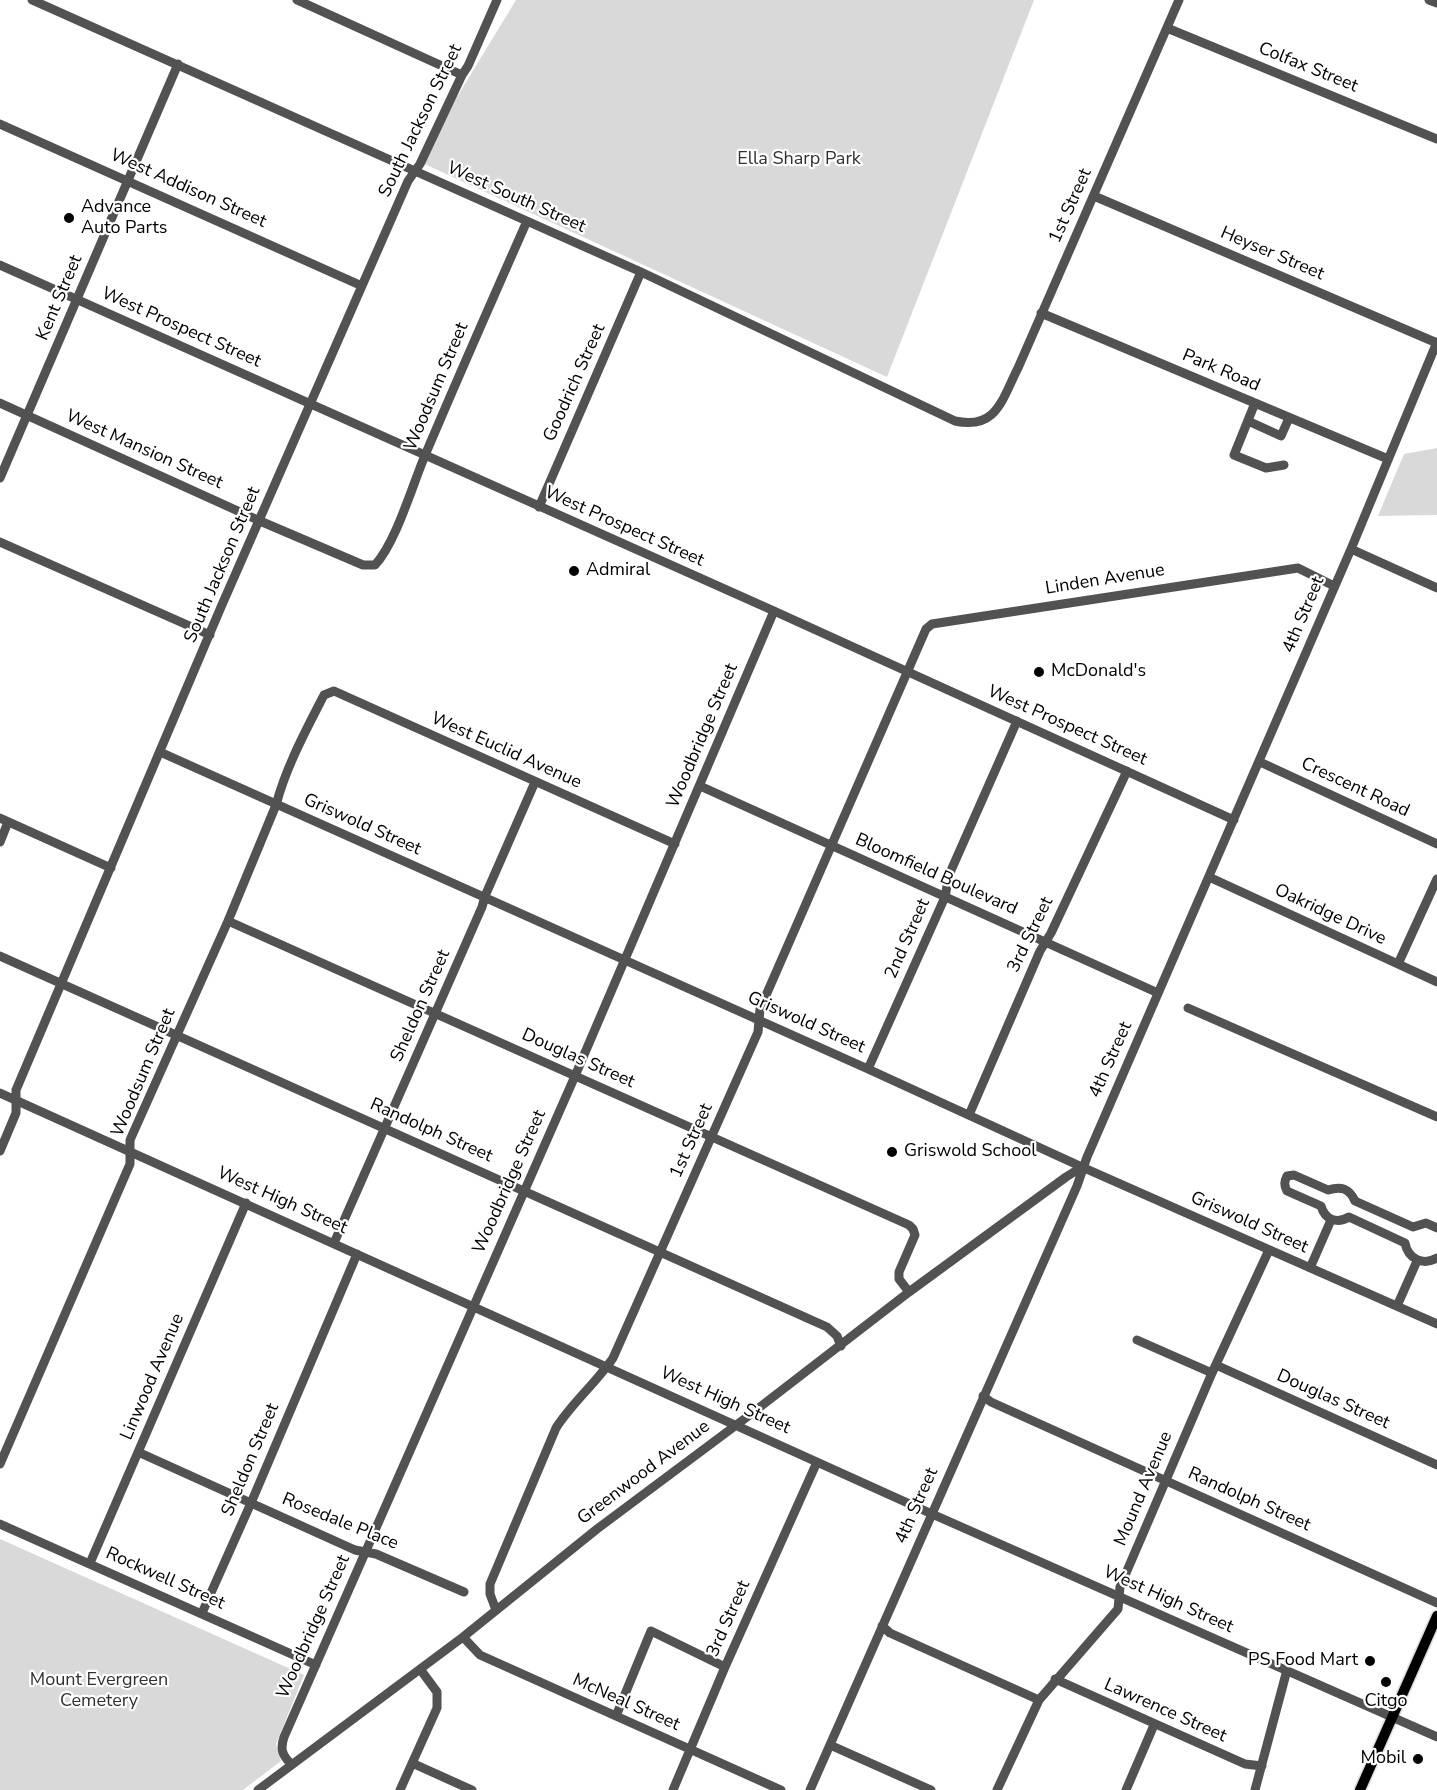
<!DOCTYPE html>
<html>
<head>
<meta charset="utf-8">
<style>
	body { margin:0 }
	canvas { display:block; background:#fff }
</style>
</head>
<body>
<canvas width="1437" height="1790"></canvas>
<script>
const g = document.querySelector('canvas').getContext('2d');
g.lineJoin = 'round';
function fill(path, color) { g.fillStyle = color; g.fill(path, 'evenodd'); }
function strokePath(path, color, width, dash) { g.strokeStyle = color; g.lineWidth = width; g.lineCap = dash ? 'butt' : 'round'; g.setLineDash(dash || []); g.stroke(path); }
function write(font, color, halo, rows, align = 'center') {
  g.font = font + ' "Nunito Sans",sans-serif'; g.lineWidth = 4.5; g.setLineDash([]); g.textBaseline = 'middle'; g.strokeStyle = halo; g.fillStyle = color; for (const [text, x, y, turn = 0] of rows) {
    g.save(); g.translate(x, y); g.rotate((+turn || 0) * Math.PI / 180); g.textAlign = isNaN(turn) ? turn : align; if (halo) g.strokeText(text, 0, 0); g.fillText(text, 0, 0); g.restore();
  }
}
fill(new Path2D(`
	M516,0H1034L887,377L418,161Z
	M1437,448V515L1378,516L1404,454Z
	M0,1539L304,1675L276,1744L281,1761L243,1790H0Z`), '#d9d9d9');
const major = new Path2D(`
	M1360,1790L1437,1616`);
strokePath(major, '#dbdbdb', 13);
strokePath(new Path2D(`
	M32,0L641,272L955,421C997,430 1002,399 1018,368L1179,0
	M297,0L462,75
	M1429,0L1437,3
	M1167,28L1437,139
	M0,124L362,286
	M1094,196L1437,343
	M0,265L774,611L1234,820
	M1041,313L1388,459
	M0,403L260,521L363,565H375C396,543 413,483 426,453C459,375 493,298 527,221
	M1255,403L1234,455L1266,468L1284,465
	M1248,421L1281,436L1289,418
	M0,478L178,64
	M539,507L641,272
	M0,542L210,635
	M1351,549L1437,588
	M160,752L868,1069L1082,1167L1437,1324
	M1260,762L1437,844
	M700,786L1158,993
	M0,818L111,868
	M0,842L8,822
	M1209,877L1437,982
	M228,921L909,1225L913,1229L915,1235L899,1272V1279L909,1292
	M0,956L827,1327L837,1336L841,1346
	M1398,964L1437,879
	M1188,1008L1437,1117
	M868,1069L945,897L949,875L1017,721
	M0,1093L932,1514L1437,1737
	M969,1115L1040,951L1051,933L1127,771
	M0,1151L16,1113V1090L221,607L408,181L420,164L462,75L468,66L497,0
	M1437,1228L1426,1223L1413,1227L1355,1201C1349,1188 1341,1186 1328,1190L1294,1175L1287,1176C1284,1182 1284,1185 1287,1191L1321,1206C1325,1220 1337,1224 1349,1217L1405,1243C1408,1259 1423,1266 1437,1258
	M334,1243L482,907L485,896L535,782
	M1310,1268L1331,1220
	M1397,1306L1417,1261
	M1137,1340L1212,1373
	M1216,1365L1437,1465
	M983,1396L991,1402L1437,1603
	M138,1452L355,1550L376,1554L464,1592
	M0,1464L130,1164V1140L228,921L276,805C286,767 306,730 324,695L334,691L675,844
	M0,1524L316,1665
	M90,1563L246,1203
	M496,1610L490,1594V1584L556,1428C572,1403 596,1383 613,1358L758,1032L760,1009L926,629L932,624L1285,570L1298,568L1334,586
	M202,1613L251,1503L357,1254
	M882,1626L890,1633L1039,1700
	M463,1637L480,1655L781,1790
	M1055,1679L1245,1764L1262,1766
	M616,1716L651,1631L725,1667
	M830,1745L931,1790
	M412,1763L472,1790
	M291,1764C282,1755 280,1749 284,1737L575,1076L774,611
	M258,1790L463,1637L597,1529L747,1417L909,1292L1066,1177L1082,1167
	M400,1790L437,1708V1692L420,1669
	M673,1790L725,1667L817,1462
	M810,1790L1077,1186L1087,1157L1351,549L1437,342
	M997,1790L1039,1700L1118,1609L1120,1587L1212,1373L1269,1250
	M1126,1790L1154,1725
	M1255,1790L1287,1670`), '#525252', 9);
strokePath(major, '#000', 10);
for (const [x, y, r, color] of [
	[69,218,6,"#000"],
	[574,571,6,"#000"],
	[1039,672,6,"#000"],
	[892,1152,6,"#000"],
	[1370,1661,6,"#000"],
	[1386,1682,6,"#000"],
	[1418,1759,6,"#000"]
]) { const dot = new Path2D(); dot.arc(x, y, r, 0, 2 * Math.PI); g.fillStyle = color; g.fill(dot); strokePath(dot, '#fff', 2); }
write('18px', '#000', '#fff', [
	["Colfax Street",1308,68,22],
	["South Jackson Street",421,121,-64],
	["West Addison Street",188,189,24],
	["West South Street",516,198,24],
	["1st Street",1071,206,-66],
	["Heyser Street",1272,254,23],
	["Kent Street",60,298,-67],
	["West Prospect Street",181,328,24],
	["Park Road",1221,371,23],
	["Goodrich Street",575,383,-66],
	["Woodsum Street",437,387,-67],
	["West Mansion Street",144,450,24],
	["West Prospect Street",624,527,24],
	["South Jackson Street",223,565,-67],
	["Linden Avenue",1105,580,-9],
	["4th Street",1304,615,-67],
	["West Prospect Street",1067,726,24],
	["Woodbridge Street",703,736,-67],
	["West Euclid Avenue",506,751,24],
	["Crescent Road",1355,788,25],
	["Griswold Street",362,825,24],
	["Bloomfield Boulevard",936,875,24],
	["Oakridge Drive",1330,915,25],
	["3rd Street",1031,935,-64],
	["2nd Street",908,939,-66],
	["Sheldon Street",421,1006,-66],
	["Griswold Street",806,1023,24],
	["Douglas Street",578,1059,24],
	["4th Street",1111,1060,-66],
	["Woodsum Street",144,1073,-67],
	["Randolph Street",431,1131,24],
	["1st Street",692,1141,-66],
	["Woodbridge Street",510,1182,-66],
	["West High Street",282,1201,24],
	["Griswold Street",1249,1223,24],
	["Linwood Avenue",153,1377,-67],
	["Douglas Street",1333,1400,24],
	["West High Street",725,1401,24],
	["Sheldon Street",251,1460,-67],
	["Greenwood Avenue",644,1473,-37],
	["Mound Avenue",1144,1489,-67],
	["Randolph Street",1249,1500,24],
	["4th Street",917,1506,-66],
	["Rosedale Place",340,1522,22],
	["Rockwell Street",165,1579,24],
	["West High Street",1168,1600,24],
	["3rd Street",729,1619,-66],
	["Woodbridge Street",314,1627,-66],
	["McNeal Street",626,1703,24],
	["Lawrence Street",1165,1711,24]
]);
write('18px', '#303030', '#fff', [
	["Ella Sharp Park",799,160],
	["Mount Evergreen",99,1681],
	["Cemetery",99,1702]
]);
write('18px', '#000', '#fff', [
	["Advance",81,208],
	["Auto Parts",81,229],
	["Admiral",586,571],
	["McDonald's",1051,672],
	["Griswold School",904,1152],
	["PS Food Mart",1358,1661,"right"],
	["Citgo",1386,1702,"center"],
	["Mobil",1406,1759,"right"]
], 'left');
</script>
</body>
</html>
